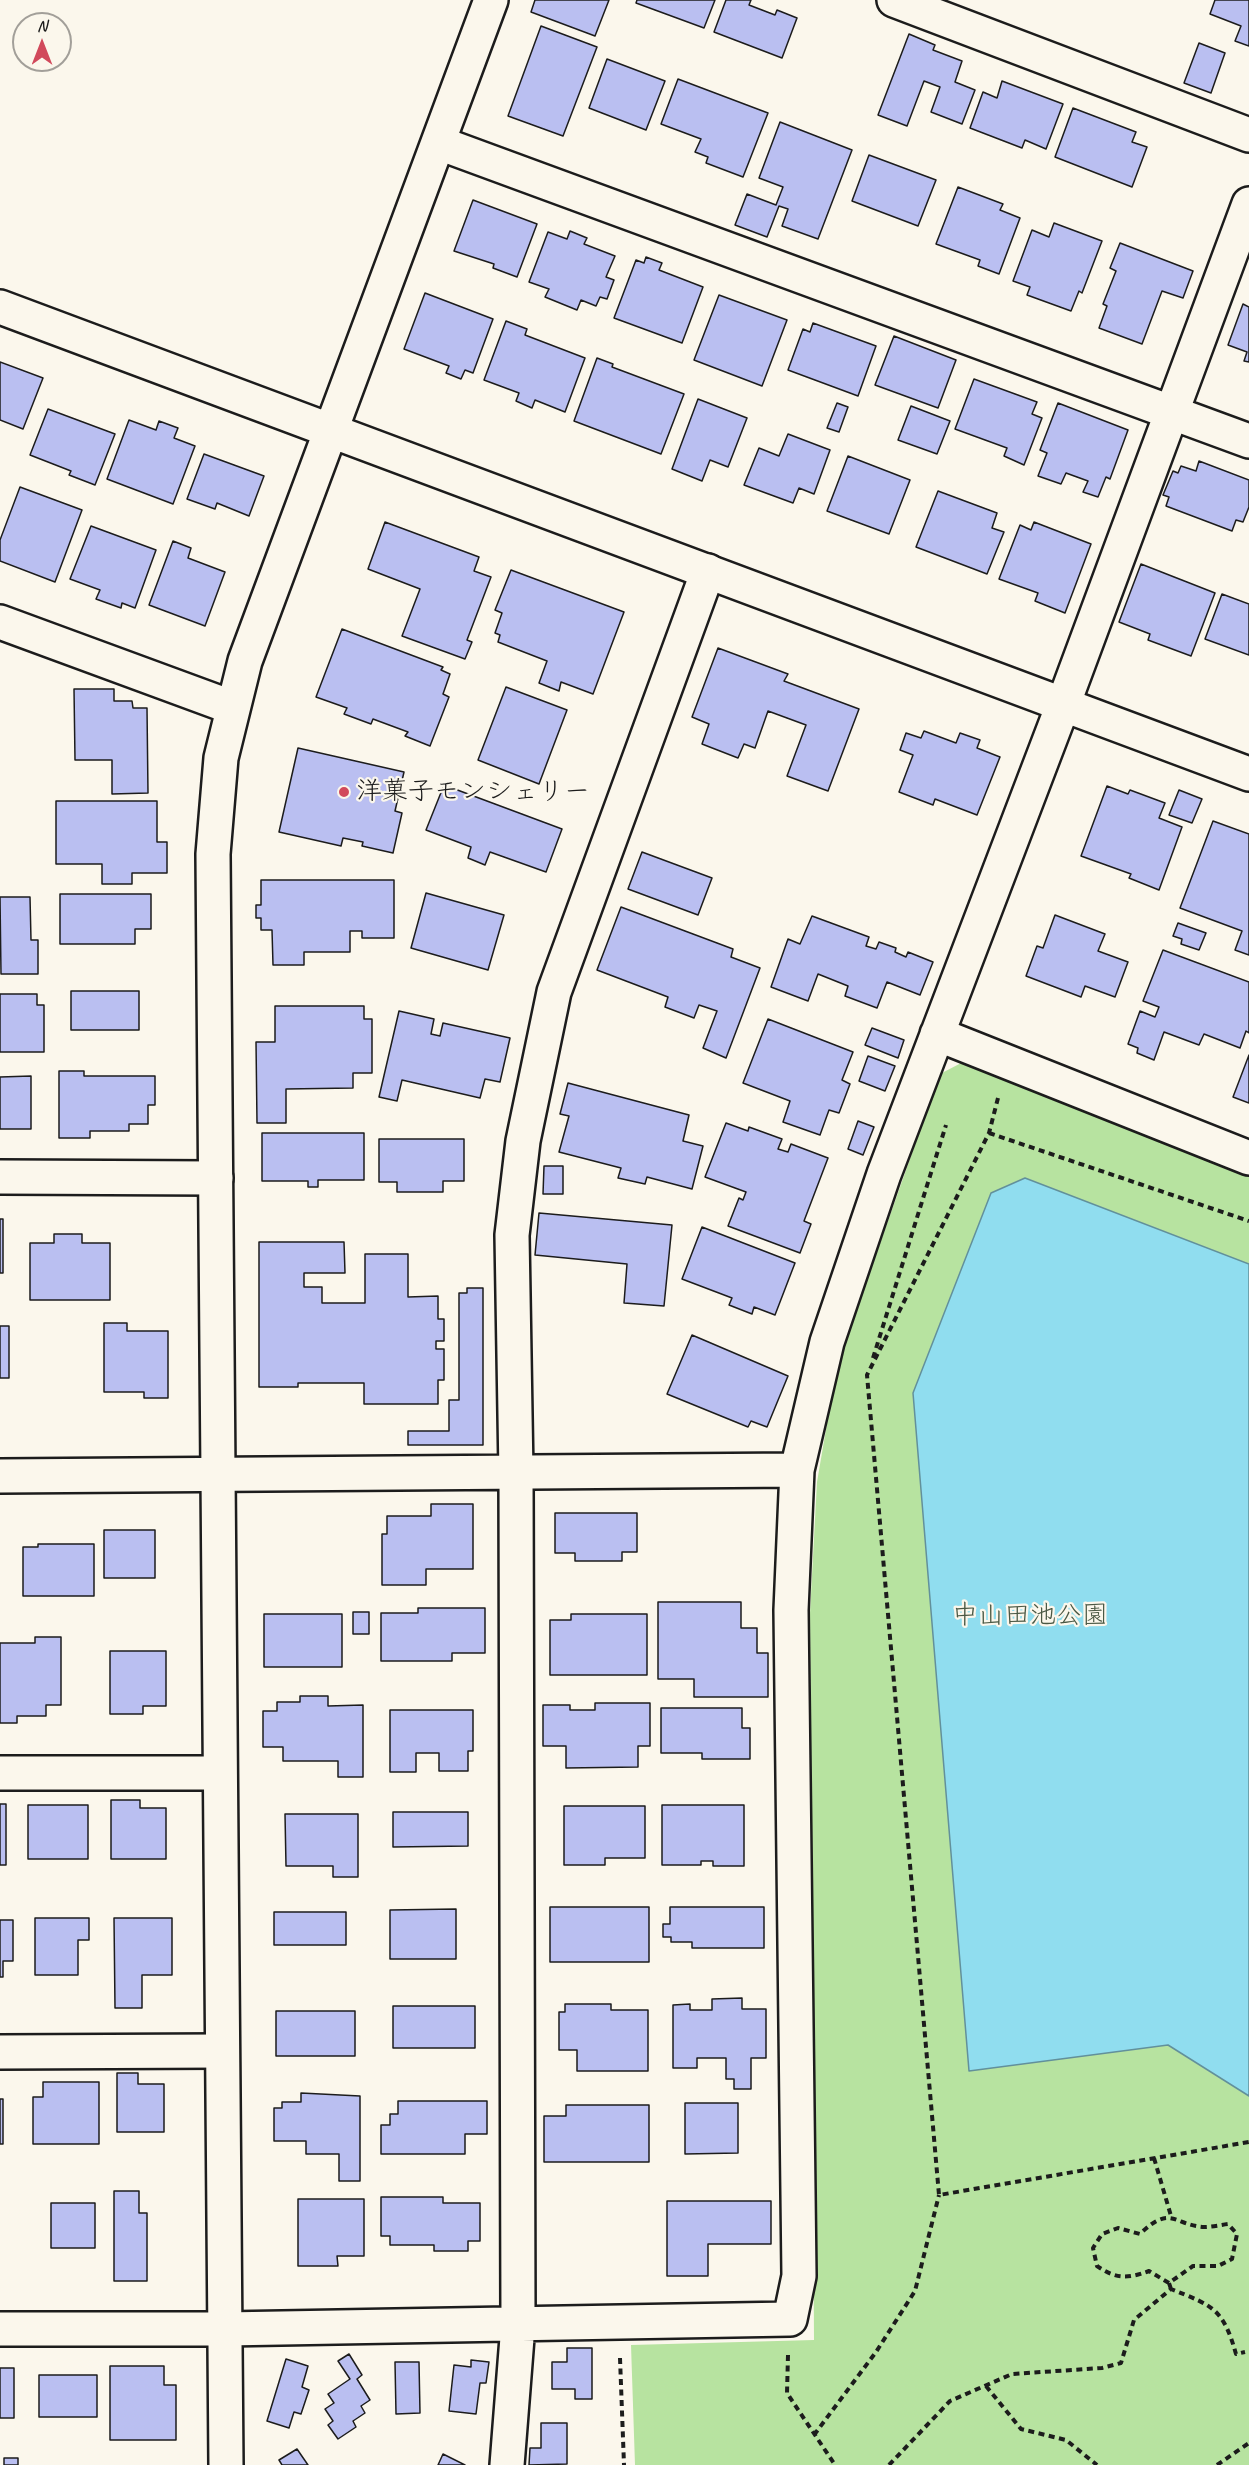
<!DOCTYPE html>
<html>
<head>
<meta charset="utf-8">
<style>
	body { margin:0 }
	#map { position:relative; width:1249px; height:2465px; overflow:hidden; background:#fbf7ec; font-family:Caveat,sans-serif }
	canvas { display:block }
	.north { position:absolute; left:12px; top:12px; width:60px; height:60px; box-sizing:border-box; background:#fbf7ec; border:2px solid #a29f99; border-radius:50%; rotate:0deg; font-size:16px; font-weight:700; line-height:24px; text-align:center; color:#1c1c1c }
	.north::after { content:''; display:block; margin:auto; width:21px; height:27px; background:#d1495b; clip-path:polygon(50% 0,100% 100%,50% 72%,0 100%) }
</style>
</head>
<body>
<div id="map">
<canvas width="1249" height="2465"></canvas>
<div class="north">N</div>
</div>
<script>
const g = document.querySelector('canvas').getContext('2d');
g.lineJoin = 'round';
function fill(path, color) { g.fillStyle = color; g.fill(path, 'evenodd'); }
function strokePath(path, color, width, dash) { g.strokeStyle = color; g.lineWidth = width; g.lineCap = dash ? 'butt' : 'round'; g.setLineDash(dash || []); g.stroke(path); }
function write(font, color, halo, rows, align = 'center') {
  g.font = font + ' Caveat,"Klee One",sans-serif'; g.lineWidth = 4.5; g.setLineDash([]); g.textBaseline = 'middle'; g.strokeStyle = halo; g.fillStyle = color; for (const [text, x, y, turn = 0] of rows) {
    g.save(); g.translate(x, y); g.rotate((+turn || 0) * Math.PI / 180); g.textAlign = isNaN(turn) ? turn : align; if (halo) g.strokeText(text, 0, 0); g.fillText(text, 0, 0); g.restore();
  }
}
fill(new Path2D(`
	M965,1061L1249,1174V2465H635L631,2345L814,2340L810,1613L817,1482L837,1365L940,1074Z`), '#b7e3a0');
const water = new Path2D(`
	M1025,1178L1249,1264V2096L1168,2045L969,2071L913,1393L991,1193Z`);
fill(water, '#90ddef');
strokePath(water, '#62909b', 1.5);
const building = new Path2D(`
	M535,0H609L595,36L531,12Z
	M637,0H715L704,28L636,3Z
	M726,0H751L749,5L775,15L777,10L797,18L782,58L714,32Z
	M1215,0H1249V46L1235,41L1241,26L1210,14Z
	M541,26L597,47L563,136L508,116Z
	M909,34L935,45L933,50L962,61L955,82L975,90L962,124L931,112L940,87L924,81L907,126L878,115Z
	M1199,43L1225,53L1211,93L1184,83Z
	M607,59L665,81L646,130L589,108Z
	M678,79L768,113L743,177L706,163L708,157L695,152L701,139L661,124Z
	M1002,81L1063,104L1046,149L1025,140L1022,148L970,128L983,92L997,98Z
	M1073,108L1136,132L1132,142L1147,147L1132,187L1055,157Z
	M780,122L852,150L818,239L782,226L788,209L779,206L767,237L735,225L747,194L776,205L783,187L759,178Z
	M869,155L936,180L918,226L852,201Z
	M958,187L1003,204L1000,210L1020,218L999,274L978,266L980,260L936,244Z
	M473,200L537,224L517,277L493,268L494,264L454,251Z
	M1054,223L1102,241L1082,293L1079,291L1071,311L1027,295L1030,287L1013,281L1032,230L1049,237Z
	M570,231L587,238L584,244L615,256L606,277L614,280L607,299L600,297L596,306L581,300L577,310L545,297L549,289L529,282L548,232L567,239Z
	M1120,243L1193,271L1183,298L1162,291L1142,344L1099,328L1107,306L1103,304L1116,271L1110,268Z
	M646,257L662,263L659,270L703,287L682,343L614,318L636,260L644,263Z
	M425,293L493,319L473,373L465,370L461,379L446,373L449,366L404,349Z
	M719,295L787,320L762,386L694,360Z
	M1243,304L1249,307V362L1244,361L1247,352L1228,345Z
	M506,321L527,329L525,335L585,358L565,412L535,400L532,408L516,401L519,393L484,380Z
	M813,323L876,346L858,396L788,370L803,329L810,332Z
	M894,336L956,360L938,408L875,385Z
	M597,358L613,364L612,367L684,394L661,454L574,421Z
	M0,362L43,378L23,429L0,420Z
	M974,379L1037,402L1032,414L1042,418L1024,465L1004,456L1007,448L955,429Z
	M698,399L747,418L728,467L710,460L702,481L672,469Z
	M837,403L848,407L839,432L827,428Z
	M1058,403L1128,430L1110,479L1106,477L1098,497L1083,492L1088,481L1066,473L1061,484L1038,476L1047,453L1040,450Z
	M911,406L950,421L937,454L898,440Z
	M48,409L115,434L95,485L69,475L71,471L30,455Z
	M129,420L156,430L159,421L178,428L174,438L195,446L173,504L107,479Z
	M788,434L830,450L814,494L799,488L793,503L744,485L759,448L779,456Z
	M204,454L264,476L249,516L217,503L215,509L187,499Z
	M848,456L910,480L889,534L827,511Z
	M1199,461L1249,480V507L1243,522L1236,520L1232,531L1166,506L1169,497L1163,495L1173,471L1178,473L1181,466L1196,471Z
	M20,487L82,510L55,582L0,561V540Z
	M938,491L997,513L992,528L1004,532L987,574L916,547Z
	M385,522L479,557L474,571L491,577L467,640L472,642L465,659L402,636L420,589L368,569Z
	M1034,522L1091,544L1065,613L1035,601L1038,593L999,579L1020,525L1031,530Z
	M91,526L156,550L135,608L122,603L121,608L96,599L100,590L70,579Z
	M173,541L191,548L188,558L225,572L205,626L149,605Z
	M1141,564L1215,593L1191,656L1148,640L1150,634L1119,622Z
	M511,570L624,612L593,694L561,682L559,691L539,683L547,661L498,642L500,635L495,633L502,613L495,610Z
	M1222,594L1249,604V655L1205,639Z
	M342,629L443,667L441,670L450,674L443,694L449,697L430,746L405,736L408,732L373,719L371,724L344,714L347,708L316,697Z
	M718,648L788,674L784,681L859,709L828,791L787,776L806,725L768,711L755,748L744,744L738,758L702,744L709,724L692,717Z
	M506,687L567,710L539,784L478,760Z
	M74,689H114V701H132L133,708H147L148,793L112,794V760H75Z
	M924,731L956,743L960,733L980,740L977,748L1000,757L977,815L935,799L933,805L899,792L913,755L900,750L906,733L921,738Z
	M298,748L404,772L395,811L402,813L393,853L362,846L363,842L343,838L341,846L279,832Z
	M444,785L562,829L546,872L490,852L485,865L468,858L471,847L426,830Z
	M1107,786L1128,794L1130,790L1165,803L1159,818L1182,827L1159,890L1129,878L1131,874L1081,856Z
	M1179,790L1202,799L1192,823L1169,815Z
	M56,801H157V842H167V873H132V884H102V864H56Z
	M1213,821L1249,834V955L1235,950L1242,931L1180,908Z
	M642,852L712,878L698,915L628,889Z
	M261,880H394V938H362V931H350V952H304V965H273L272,930H261V918H256V905H261Z
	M426,893L504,915L488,970L411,948Z
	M60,894H151V929H135V944H60Z
	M0,897H30L31,940H38V974H1Z
	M621,907L733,949L731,957L760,968L726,1058L703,1048L717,1011L699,1005L694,1018L665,1007L668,997L597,970Z
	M1055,915L1105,934L1098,951L1128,962L1115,997L1085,986L1081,997L1026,976L1037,946L1043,948Z
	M812,916L869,937L866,946L876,949L879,942L896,948L895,952L906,957L908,952L933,962L920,995L887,982L877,1008L845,996L848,986L818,974L808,1001L771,987L788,939L800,944Z
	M1178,923L1206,933L1199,950L1181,944L1182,939L1173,936Z
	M1163,950L1249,982V1033L1246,1031L1240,1048L1204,1034L1199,1045L1164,1032L1154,1060L1137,1053L1138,1048L1128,1044L1140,1011L1155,1017L1159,1007L1143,1001Z
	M71,991H139V1030H71Z
	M0,994H37V1005H44V1052H0Z
	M275,1006H364V1019H372V1073H353V1088L286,1089V1123H257L256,1042H275Z
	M399,1011L434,1019L431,1034L440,1036L443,1023L510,1038L500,1082L485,1079L480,1098L402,1080L397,1101L379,1097Z
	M768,1019L853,1052L842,1080L850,1084L839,1113L829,1110L820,1135L783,1122L790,1101L743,1083Z
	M872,1028L904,1040L898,1058L865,1045Z
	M1249,1055V1103L1233,1097Z
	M868,1056L895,1066L885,1091L859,1081Z
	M59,1071H84V1076H155V1105H148V1124H129V1131H90V1138H59Z
	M31,1076V1129H0V1077Z
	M568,1083L689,1115L683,1141L703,1146L692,1189L647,1177L645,1184L618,1178L621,1168L559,1152L569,1116L560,1114Z
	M858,1121L874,1127L863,1155L848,1149Z
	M726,1123L748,1131L749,1127L782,1139L778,1149L788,1152L791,1144L828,1158L804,1221L811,1224L800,1253L728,1226L739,1198L743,1200L746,1192L705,1177Z
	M262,1133H364V1180H318V1187H308V1181H262Z
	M379,1139H464V1181H443V1192H397V1182H379Z
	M544,1166H563V1194H543Z
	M539,1213L672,1225L664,1306L624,1303L627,1264L535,1255Z
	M0,1219H3V1273H0Z
	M702,1227L795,1263L775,1315L754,1307L752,1314L729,1305L732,1298L682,1279Z
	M54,1234H82V1243H110V1300H30V1243H54Z
	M259,1242H344L345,1273H304V1287H322V1303H365V1254H408V1297L438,1296V1319H444V1341H436V1349H444V1380H438V1404H364V1383H298V1387H259Z
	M467,1288H483V1445H408V1431H449V1400H459V1293H467Z
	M104,1323H127V1331H168V1398H144V1392H104Z
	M0,1326H9V1378H0Z
	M692,1335L788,1376L767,1427L751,1421L748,1427L667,1394Z
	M431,1504H473V1569H426V1585H382V1534H387V1516H431Z
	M555,1513H637V1552H622V1561H575V1553H555Z
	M104,1530H155V1578H104Z
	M38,1544H94V1596H23V1547H38Z
	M658,1602H741V1628H757V1653H768V1697H694V1679H658Z
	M418,1608H485V1653H452V1661H381V1613H418Z
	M353,1612H369V1634H353Z
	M264,1614H342V1667H264Z
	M571,1614H647V1675H550V1620H571Z
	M35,1637H61V1705H46V1716H17V1723H0V1643H35Z
	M110,1651H166V1706H143V1714H110Z
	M300,1696H328V1706L363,1705V1777H338V1761H283V1747H263V1711H277V1702H300Z
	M595,1703H650V1746H638V1767L566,1768V1746H543V1705H570V1710H595Z
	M661,1708H742V1728H750V1759H702V1753H661Z
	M390,1710H473V1751H468V1771H439V1753H416V1772H390Z
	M111,1800H140V1808H166V1859H111Z
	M0,1804H6V1865H0Z
	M28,1805H88V1859H28Z
	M662,1805H744V1866H713V1861H701V1865H662Z
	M564,1806H645V1858H605V1865H564Z
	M393,1812H468V1846L393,1847Z
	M285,1814H358V1877H333V1866H286Z
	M550,1907H649V1962H550Z
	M670,1907H764V1948H692V1942H671V1937H663V1924H670Z
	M456,1909V1959H390V1910Z
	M274,1912H346V1945H274Z
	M35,1918H89V1940H78V1975H35Z
	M114,1918H172V1975H142V2008H115Z
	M0,1920H13V1961H3V1977H0Z
	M742,1998V2009H766V2058H751V2089H734V2079H726V2058H697V2068H673V2005L690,2004V2010H712V1999Z
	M565,2004H611V2010H648V2071H577V2050H559V2012H565Z
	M393,2006H475V2048H393Z
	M276,2011H355V2056H276Z
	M117,2073H138V2084H164V2132H117Z
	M43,2082H99V2144H33V2097H43Z
	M301,2093L360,2096V2181H339V2154H306V2141H274V2108H282V2102H301Z
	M0,2099H3V2144H0Z
	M398,2101H487V2134H465V2154H381V2125H390V2114H398Z
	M685,2103H738V2153L685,2154Z
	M566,2105H649V2162H544V2116H566Z
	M114,2191H139V2213H147V2281H114Z
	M381,2197H443V2203H480V2241H468V2251H434V2245H390V2236H381Z
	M298,2199H364V2256H337L338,2266H298Z
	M667,2201H771V2244H708V2276H667Z
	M51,2203H95V2248H51Z
	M567,2348H592V2399H575V2389H552V2362H567Z
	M349,2354L362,2375L357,2379L370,2400L361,2406L365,2413L353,2421L356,2427L338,2439L328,2425L333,2421L325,2409L334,2403L328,2394L350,2379L338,2361Z
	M286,2359L308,2366L302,2387L309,2390L301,2414L294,2412L289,2428L267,2421Z
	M471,2360L489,2362L486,2383H480L476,2414L449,2411L454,2365L471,2367Z
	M395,2362H419L420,2413L396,2414Z
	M110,2366H164V2385H176V2440H110Z
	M0,2368H14V2418H0Z
	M39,2375H97V2417H39Z
	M541,2423H567V2464L529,2465L530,2448H541Z
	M297,2449L308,2465H282L279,2460Z
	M443,2454L465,2465H438Z
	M4,2458H18V2465H4Z`);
fill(building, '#babff1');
strokePath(building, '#1c1c1c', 1.5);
const minor = new Path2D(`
	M894,0L1249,135
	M439,143L1249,441
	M0,622L231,707
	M937,1034L1249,1158
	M0,1177L216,1178
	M0,1476L797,1470
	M0,1773H219
	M0,2052L221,2051
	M0,2329H225L790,2319L799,2276L791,1610L797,1470L827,1342L884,1174L1063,705L1249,204
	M507,2465L518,2325L516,1474L512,1235L523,1141L554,992L708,571`);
const tertiary = new Path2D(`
	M0,307L1249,774
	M226,2465L213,854L221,758L245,661L491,0`);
strokePath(minor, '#1c1c1c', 38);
strokePath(tertiary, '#1c1c1c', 38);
strokePath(new Path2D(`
	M998,1098L989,1133L867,1375L939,2195L1249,2142
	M989,1133L1249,1221
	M873,1358L946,1125
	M1154,2158L1171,2216
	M1169,2283L1149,2271C1127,2279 1116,2279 1097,2266L1093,2248L1102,2234L1118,2228L1140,2234C1171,2204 1173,2225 1204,2227C1212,2227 1220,2225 1228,2224L1237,2234L1232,2259L1218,2266H1193L1169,2283L1171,2289
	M788,2355L787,2393L835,2465
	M620,2358L624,2465
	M986,2386L1021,2429L1066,2440L1097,2465
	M814,2435L876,2352L915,2291L939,2195
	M889,2465L950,2401L1012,2374L1102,2368L1121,2363L1134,2320L1171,2289C1213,2306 1223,2308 1236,2354L1245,2352
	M1217,2465L1249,2443`), '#1c1c1c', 4, [6, 4.5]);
strokePath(minor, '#fbf7ec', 33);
strokePath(tertiary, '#fbf7ec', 33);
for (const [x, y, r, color] of [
	[344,792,6,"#d1495b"]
]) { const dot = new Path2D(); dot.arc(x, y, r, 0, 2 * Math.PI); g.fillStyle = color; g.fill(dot); strokePath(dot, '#fbf7ec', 2); }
write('26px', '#1c1c1c', '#fbf7ec', [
	["洋菓子モンシェリー",356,792]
], 'left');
write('26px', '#4a5844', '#fbf7ec', [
	["中山田池公園",1030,1616]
]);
</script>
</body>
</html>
